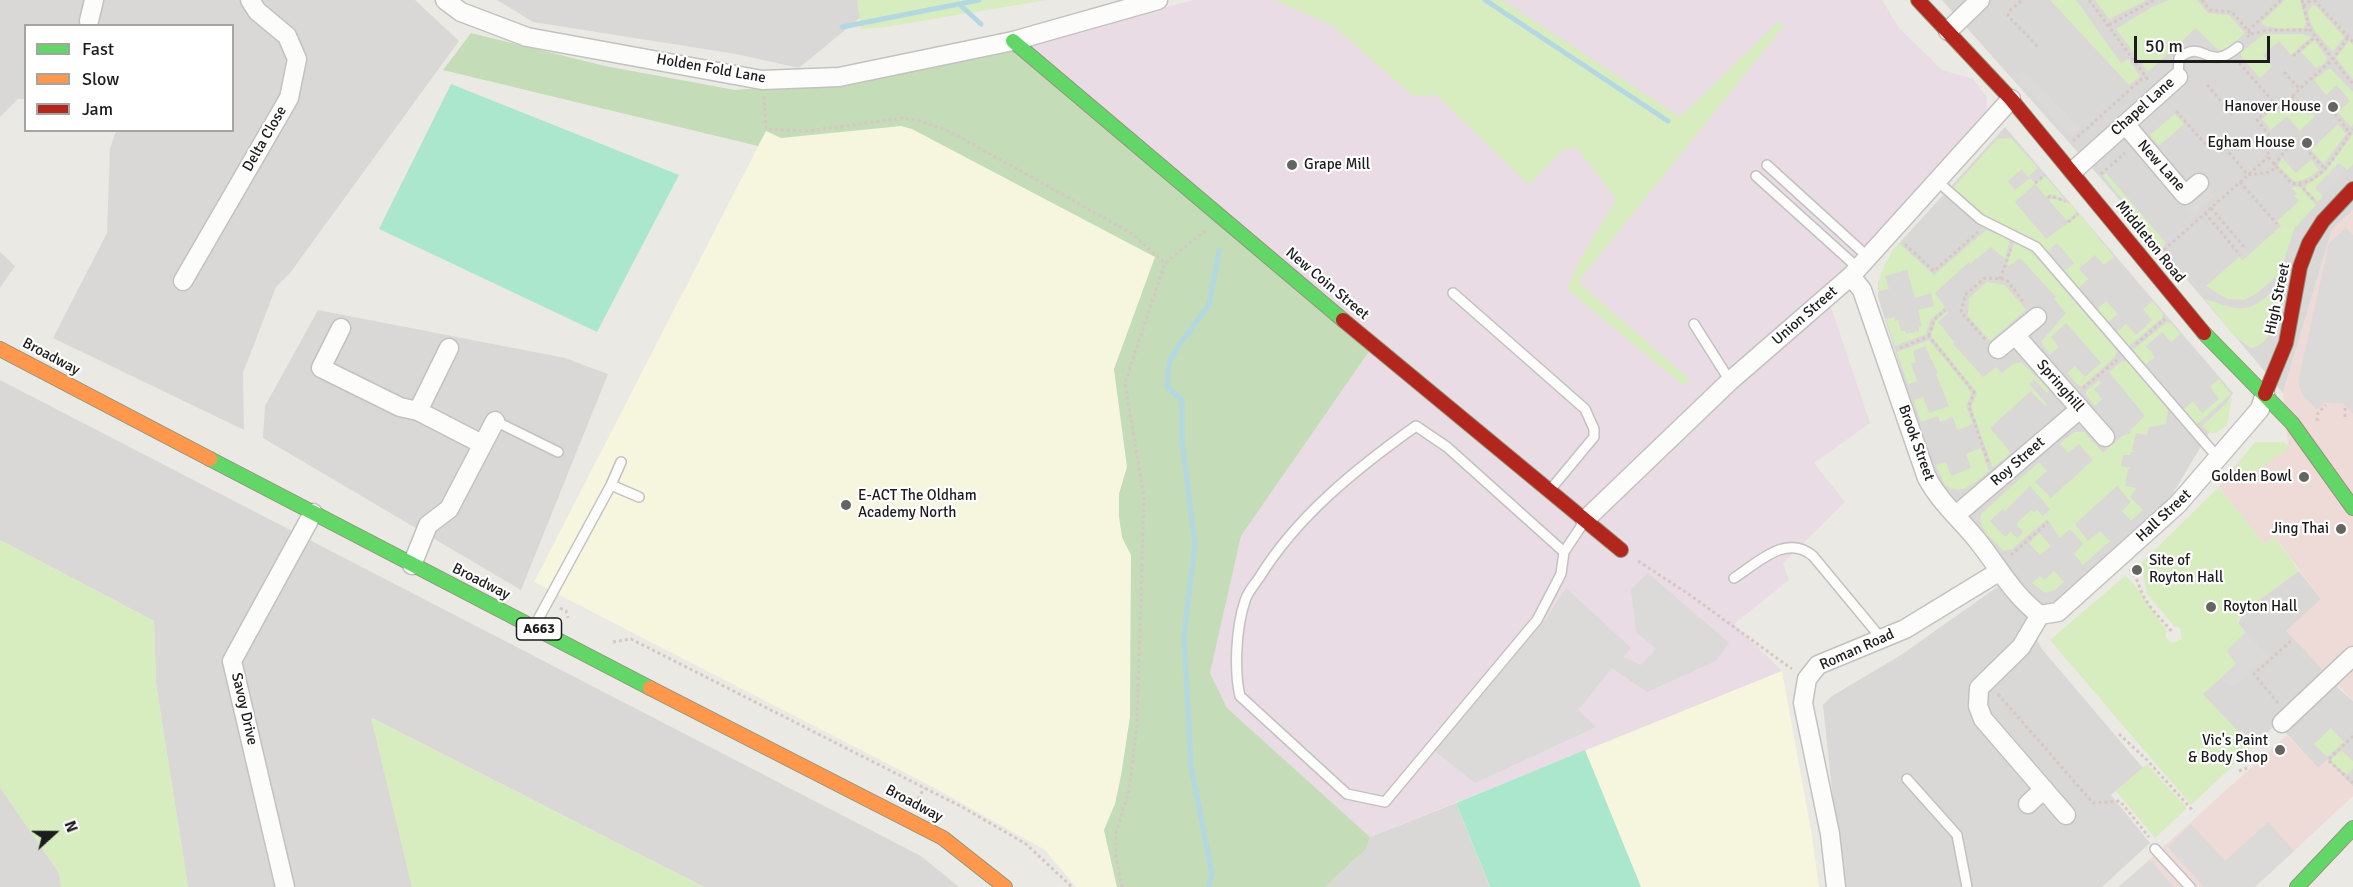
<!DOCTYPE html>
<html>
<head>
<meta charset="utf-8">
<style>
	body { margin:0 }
	#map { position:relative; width:2353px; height:887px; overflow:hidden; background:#ebe9e4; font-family:Signika,sans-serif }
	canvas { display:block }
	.legend { position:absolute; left:24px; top:24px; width:210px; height:108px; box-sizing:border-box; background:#fff; border:2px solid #a4a4a4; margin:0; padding:8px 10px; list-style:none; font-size:18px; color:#1c1c1c }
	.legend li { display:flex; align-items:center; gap:12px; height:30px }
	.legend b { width:30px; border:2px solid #a4a4a4 }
	.north { position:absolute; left:24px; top:803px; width:60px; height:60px; -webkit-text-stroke:4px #fff; paint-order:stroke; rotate:69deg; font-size:16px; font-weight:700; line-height:24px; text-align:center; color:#1c1c1c }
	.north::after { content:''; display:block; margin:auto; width:21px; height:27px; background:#1c1c1c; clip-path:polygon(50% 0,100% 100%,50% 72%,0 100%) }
	.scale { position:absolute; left:2134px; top:36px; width:136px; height:27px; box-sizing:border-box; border:3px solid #1c1c1c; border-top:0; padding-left:8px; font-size:18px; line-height:21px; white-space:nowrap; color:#1c1c1c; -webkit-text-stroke:4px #fff; paint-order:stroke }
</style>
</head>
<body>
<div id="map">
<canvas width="2353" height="887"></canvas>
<ul class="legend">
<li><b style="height:8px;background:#63d668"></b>Fast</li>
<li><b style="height:8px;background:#ff974d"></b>Slow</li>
<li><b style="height:8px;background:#b3261e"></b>Jam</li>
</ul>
<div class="north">N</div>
<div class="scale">50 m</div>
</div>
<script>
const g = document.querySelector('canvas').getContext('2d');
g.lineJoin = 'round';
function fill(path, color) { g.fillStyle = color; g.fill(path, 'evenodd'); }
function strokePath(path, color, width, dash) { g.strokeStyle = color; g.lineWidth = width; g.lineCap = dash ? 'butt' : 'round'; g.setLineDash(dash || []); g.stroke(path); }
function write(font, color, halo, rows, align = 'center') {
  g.font = font + ' Signika,sans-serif'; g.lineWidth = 4.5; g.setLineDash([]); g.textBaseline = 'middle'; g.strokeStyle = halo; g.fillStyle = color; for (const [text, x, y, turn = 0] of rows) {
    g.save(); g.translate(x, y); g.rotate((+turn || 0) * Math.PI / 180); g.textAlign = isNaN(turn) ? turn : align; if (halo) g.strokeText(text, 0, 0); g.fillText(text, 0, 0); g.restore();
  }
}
fill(new Path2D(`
	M0,0H415L459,41L290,273L276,287L243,373L244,430L53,338L107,233L110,148L116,131L232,130V26H26L25,99H18L0,117Z
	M497,0H875L878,3L799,68L736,54L533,22Z
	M1942,0H2353V210L2332,230L2283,393L2106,184Z
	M2005,127L2233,393L2167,503L2054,606L2025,615L2041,648L2143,768L2111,795L2150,843L2102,887H1842L1823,705L1832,696L1901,655L2014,575L1949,494L1940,489L1934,476L1878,297V283L1893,250Z
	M0,252L15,266L0,288Z
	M318,310L565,358L608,374L521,590L263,438L265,406Z
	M0,380L921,856L959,887H704L372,718L412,887H188L156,684L154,621L0,540Z
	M2299,571L2321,599L2338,688L2353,701V787L2327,760L2318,768L2277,723L2253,747L2200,694L2245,610Z
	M0,787L59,873L61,887H0Z
	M1456,803L1490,887H1325L1366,849L1370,837Z`), '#dad8d6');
fill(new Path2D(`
	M2353,210V701L2286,631L2321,599L2275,537L2264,544L2219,487L2236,464L2248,475L2288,444L2283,393L2332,229Z
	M2287,735L2318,768L2327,760L2353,787V796L2255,887H2119Z`), '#eedbd8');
fill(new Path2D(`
	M1194,0H1882L1899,28L1942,70L1973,79L1987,97L1986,114L1825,289L1870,423L1814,463L1845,502L1783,563L1789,580L1734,624L1782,671L1370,837L1227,708L1210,673L1241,536L1370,350L1012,46Z`), '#e9dce4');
fill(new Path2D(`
	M901,126L912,129L1156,257L1114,369L1127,467L1119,494L1122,537L1131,555L1130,717L1121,776L1115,804L1104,830L1117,887H1076L1045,850L933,787L534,582L766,131Z
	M1782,671L1812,836L1819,887H1490L1456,803Z`), '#f6f5de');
fill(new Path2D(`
	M857,0H1046L885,27L861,29Z
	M1274,0H1502L1680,117L1779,21L1784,26L1578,282L1689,379L1684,386L1567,289L1582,256L1616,199L1577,148L1563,150L1529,185L1435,94L1424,97L1412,95L1332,25Z
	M2050,0H2076L2121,63L2128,59L2140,76L2129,85Z
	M2095,0H2144L2145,1L2109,19Z
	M2169,0H2197L2208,13L2229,15L2245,33L2228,49L2219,51L2196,28L2148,72L2116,29L2152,7Z
	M2285,0H2300L2306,23L2304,28L2281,29L2263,25L2262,22Z
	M2312,5L2316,6L2344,37L2333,52C2322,39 2310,29 2308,12Z
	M2264,34H2302L2311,37L2291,55L2279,41L2263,55L2272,66L2260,78L2241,56V52Z
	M2314,40L2327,58L2325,63L2316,68L2301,52Z
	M2349,41L2353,45V79L2336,58Z
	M2330,68L2353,92V124L2351,127L2338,112L2350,101L2337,85L2326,95L2314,80Z
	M2293,101L2308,115L2313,113L2315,116L2300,131L2287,116L2271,130L2262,119L2275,108L2280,113Z
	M2175,114L2184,124L2159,146L2150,135Z
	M2338,124L2346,134L2324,164L2311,150Z
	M2353,134V164L2347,170L2339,163L2315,188L2323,196L2318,202L2304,187L2325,172Z
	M2011,138L2038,168L2028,177L2022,169L2008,181L2015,190L2030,178L2036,184L2045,176L2065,199L2050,194L2046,197L2035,184L2015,202L2046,239L2080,214L2114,257L2104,265L2095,255L2079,269L2088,279L2078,289L2063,272L2074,263L2057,244L2047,252L2034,239L1986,217L1953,188L1997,139Z
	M2282,158L2296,173L2311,160L2319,170L2308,178L2295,182L2278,166Z
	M2106,173L2166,243L2162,248L2103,176Z
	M2294,187H2300L2316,205L2294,229L2280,273L2256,294L2244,300L2227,299L2206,286L2239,257L2243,260L2281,226L2277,221L2299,201L2294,196L2297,194L2292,188Z
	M2052,198L2071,204L2077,212L2067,221L2049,200Z
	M1986,230L2010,239L2005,259L1991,247L1970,264L1969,262L1935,293L1945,307L1930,320L1926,334L1895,346L1886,319L1894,317L1895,321L1898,320L1901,331H1905L1906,334L1919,331V327L1922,326L1918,310L1934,306L1931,293L1915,298L1907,270L1885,276L1889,289L1878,291C1879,272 1887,258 1899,243L1934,275Z
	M2015,241L2032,252L2117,351L2115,357L2082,386H2079L2067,373L2075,366L2085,377L2101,363L2066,323L2051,337L2059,347L2050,354L2041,342L2066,313L2054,299L2056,297L2020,258L2009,266L2007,264Z
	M1987,282L2005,285L2026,310L1990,341L1968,316L1969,298Z
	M2279,285C2276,308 2278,342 2251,348L2233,335L2205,299C2244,312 2248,315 2279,285Z
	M2106,301L2118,314L2107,323L2096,310Z
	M2152,301L2163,314L2162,318L2128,347L2115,333L2126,324L2136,335L2152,320L2143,309Z
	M1948,311L1949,312L1938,322L1954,342L1953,344L1983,377L1996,367L2002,373L2013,364L2021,362L2049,390L2047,393L2034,379L2029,384L2047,404L2045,406L2031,391L1990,428L2011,453L1993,468L1971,407L1977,393L1931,336L1936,320Z
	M2167,322L2171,323L2180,334L2171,342L2162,332L2146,346L2155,357L2144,366L2133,350Z
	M1929,340L1972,393L1966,406L1973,424L1957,430L1953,417L1940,422L1938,416L1921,422L1914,400L1923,397L1929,413L1949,406L1936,374L1938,373L1925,346L1913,351L1916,362L1911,364L1917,381L1908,384L1897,352Z
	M2122,361L2128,362L2168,410L2166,424L2149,427L2147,435L2136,433L2132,450L2135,452H2131L2130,455H2123L2121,466L2131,468L2128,469L2125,486L2137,488L2130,497L2143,510L2131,521L2122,511L2131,502L2117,486L2075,524L2088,541L2100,531L2110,541L2083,565L2074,554L2083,544L2070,529L2060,538L2047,519L2012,549L2004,551C1995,542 1977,528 1981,514L2039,462L2047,471L2035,482L2051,498L2093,460L2079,444L2068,453L2060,443L2074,432H2084L2103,453L2122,436L2131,433L2130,430L2145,416L2109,372L2099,380L2101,383L2094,389L2102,399L2095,406L2086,395V391ZM2030,486L2050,509L2043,516L2037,510L2034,512L2031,510L2016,524L2023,532L2017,538L2011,532L2005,537L1990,521L2003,509L2005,511Z
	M2219,379L2231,394L2195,426L2182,411L2193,401L2202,413L2219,399L2210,387Z
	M2232,398L2227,425L2216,433H2211L2202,426Z
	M2255,442H2284L2289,448L2248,477L2236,466Z
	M1981,448L1989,471C1976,482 1962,497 1945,485L1936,465L1946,462L1951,476L1971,468L1966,454Z
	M2219,487L2264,544L2275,537L2299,571L2245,610L2237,622L2246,632L2227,651L2237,664L2203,694L2253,747L2191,805L2050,640L2125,576C2136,583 2156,616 2166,630V638L2172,643L2182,639L2180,628L2174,626L2147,594L2143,572L2138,566Z
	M2039,533L2051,546L2040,555L2029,543Z
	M0,540L154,621L156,684L188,887H61L59,873L0,787Z
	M2054,571L2064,582L2055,590L2045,593L2032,583L2040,576L2044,580Z
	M371,718L704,887H412Z
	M2331,728L2344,742L2327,757L2314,744Z
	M2341,750L2353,761V768L2347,775L2330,761Z
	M2147,764L2187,808L2155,838L2116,791Z`), '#d7ecbf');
fill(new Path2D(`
	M471,33L605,66L735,90L772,87L1012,46L1370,350L1241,536L1210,673L1227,708L1370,837L1366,849L1325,887H1117L1104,830L1115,804L1121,776L1130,717L1131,555L1122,537L1119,517V494L1127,467L1114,369L1155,257L912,129L901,126L781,138L766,131L758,146L443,70Z`), '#c4dcb7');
fill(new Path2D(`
	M451,84L679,175L597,332L379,229Z
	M1585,750L1641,887H1490L1456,803Z`), '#abe7cd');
fill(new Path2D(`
	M2025,70L2080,129L2071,138L2014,75Z
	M2339,163L2347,170L2323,196L2315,188Z
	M2206,187L2215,197L2194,216L2185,206Z
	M2346,228L2353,235V414L2344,404L2325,402L2317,410L2302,394L2298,382L2329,243Z
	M2057,243L2074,263L2063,272L2047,252Z
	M1648,573L1729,643L1716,661L1647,692L1612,668L1578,710L1596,727L1475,783L1435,751L1546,619L1566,588L1631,648L1623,657L1641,665L1656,649L1636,632L1631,589Z
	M2246,632L2269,657L2231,688L2221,678L2236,664L2227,651Z
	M2268,822L2294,851L2255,887H2204L2168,847L2191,824L2225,861Z
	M2150,860L2174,887H2118Z`), '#dbdad8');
strokePath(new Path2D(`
	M1485,0L1668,121
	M959,4L981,24
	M842,27L979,0
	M1209,887L1212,874L1191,766L1184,635L1195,545L1182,441V400L1167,387L1169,363L1178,346L1209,305L1219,250`), '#b4d8e1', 5);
const lane = new Path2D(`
	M2178,77L2179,58C2205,37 2206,74 2238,47
	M1767,165L1868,257
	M1756,176L1858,268
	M1937,181L1980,219L2036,247L2219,459
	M1453,293L1585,409L1594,429V437L1550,490
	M1694,324L1730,381
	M495,421L558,452
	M611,485L621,462
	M1564,552L1447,447L1416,426C1357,468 1297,516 1259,578C1254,585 1247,593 1245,601C1236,627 1234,671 1240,696L1347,794L1385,802L1537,620L1561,574L1564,552L1584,522
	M1734,578C1758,563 1786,533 1813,556L1881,638
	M535,625L611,485L639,497
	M1907,779L1957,835L1967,887
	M2155,849L2190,887`);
const street = new Path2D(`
	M445,0L461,12L527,37L762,80L839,77L1013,41L1158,0
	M89,21L94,0
	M1948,31L1980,0
	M2125,124L2185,195L2199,183
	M2073,171L2178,77
	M1851,276L1862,290L1927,478C1940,502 1960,519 1977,540C1998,566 2013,595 2040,615
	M183,281L289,98L297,59L287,36L257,11L250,0
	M341,328L321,368L400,407L418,411L482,444
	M2015,335L2037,317
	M1998,349L2015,335L2105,437
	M418,411L449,348
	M1956,515L2080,409
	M1585,520L1730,381L1851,276L2011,99
	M412,565L428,525L449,509L495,421
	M2040,615L2058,612L2178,504L2260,409L2265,394
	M2040,615L2021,647L1979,688L1978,706L1983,719L2066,815
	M2282,723L2353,656
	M2028,804L2044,789
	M285,887L232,661L313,513
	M1836,887L1830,834L1803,703L1807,679L1818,665L1905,629L2000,571`);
const fast = new Path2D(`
	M1013,41L1343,320
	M2204,333L2292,423L2353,508
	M210,459L650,688
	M2297,887L2353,828`);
const slow = new Path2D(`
	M0,349L210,459
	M650,688L943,838L1005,887`);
const jam = new Path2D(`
	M1918,0L2011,99L2204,333
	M1343,320L1621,550
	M2265,394L2286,343L2300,267L2309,243L2323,221L2353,189`);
strokePath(lane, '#c3c2c0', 12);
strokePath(street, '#c3c2c0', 21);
strokePath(fast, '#93957c', 16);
strokePath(slow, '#93957c', 16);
strokePath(jam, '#93957c', 16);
strokePath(new Path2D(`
	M2089,0L2149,81
	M2202,0L2210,10L2232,12L2251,34L2247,37
	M2302,0L2310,30L2353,84
	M2314,0L2353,42
	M2021,1L2009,11L2008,16L2038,47
	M2303,6L2311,0
	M2109,25L2154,0
	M2248,31L2281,0
	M2251,34L2269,30H2310
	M2293,56L2315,37
	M2239,63L2279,108L2333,59L2348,37
	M2284,72L2300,89
	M2207,85L2233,115
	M764,96L766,129L808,131L902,118L920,121L951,132L1131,233L1165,263
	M2292,96L2307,111L2319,105
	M2275,103L2257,120L2268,134V157L2291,183C2321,188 2338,150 2353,129
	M2176,111L2209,148L2218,140L2248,175L2270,172L2276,167
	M2335,114L2350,133
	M2073,141L2145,76
	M2309,152L2325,169
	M2274,165L2293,141
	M2101,174L2125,153
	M2240,182L2277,224
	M2035,183L2045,175
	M2299,184L2314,200
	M2048,198L2050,196L2065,201
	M2211,208L2245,248
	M2205,213L2240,255
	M2068,222L2078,214
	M1905,244L1934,271L1978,232
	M2164,250L2268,157
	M2000,279L2011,249
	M1929,336L1934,320L1945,310
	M1985,339L1961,312L1965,295L1985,278L2006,279L2025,304
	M2136,344L2165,319
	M1900,348L1929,336L1974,392L1969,406L1989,465
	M2083,388L2117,360
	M2345,408V420
	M2317,421L2318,413L2326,405
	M2011,555L2048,522
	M1638,561L1690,595L1792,669
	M2130,569C2137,577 2138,585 2143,595C2150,609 2163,621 2173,633
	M560,608L566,611L568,618
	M613,642L631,639L962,807L1026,844L1072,887
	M1998,694L2093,803L2120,801L2149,837
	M2278,703L2254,674L2292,640
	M2119,734L2147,760L2194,812
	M2353,736L2328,760L2353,783
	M2239,771L2247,768
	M918,799L924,788
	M1122,887L1116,855V833L1129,790L1137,724L1144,497L1125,383L1165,263L1206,230`), '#d7c7c3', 3, [3, 3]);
strokePath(lane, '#fcfcfb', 9);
strokePath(street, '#fcfcfb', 18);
strokePath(fast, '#63d668', 14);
strokePath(slow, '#ff974d', 14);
strokePath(jam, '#b3261e', 14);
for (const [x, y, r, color] of [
	[2333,107,6,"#646462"],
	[2307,143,6,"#646462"],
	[1292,165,6,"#646462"],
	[2304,477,6,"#646462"],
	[846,505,6,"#646462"],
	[2341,529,6,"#646462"],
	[2137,570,6,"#646462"],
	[2211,607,6,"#646462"],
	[2280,750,6,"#646462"]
]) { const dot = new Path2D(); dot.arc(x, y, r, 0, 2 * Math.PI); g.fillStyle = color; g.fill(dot); strokePath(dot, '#fff', 2); }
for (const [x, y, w] of [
	[539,629,45]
]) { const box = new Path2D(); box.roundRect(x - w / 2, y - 11, w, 22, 4.5); g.fillStyle = '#fff'; g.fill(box); strokePath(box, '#1c1c1c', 1.5); }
write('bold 14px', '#1c1c1c', null, [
	["A663",539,629]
]);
write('15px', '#1c1c1c', '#fff', [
	["Holden Fold Lane",711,69,10],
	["Chapel Lane",2143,107,-42],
	["Delta Close",265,139,-60],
	["New Lane",2161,166,48],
	["Middleton Road",2150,242,51],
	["New Coin Street",1327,284,40],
	["High Street",2278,299,-78],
	["Union Street",1805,316,-41],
	["Broadway",51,357,28],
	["Springhill",2060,386,49],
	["Brook Street",1916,443,70],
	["Roy Street",2018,462,-41],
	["Hall Street",2164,516,-43],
	["Broadway",481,582,27],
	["Roman Road",1857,650,-24],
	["Savoy Drive",244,709,77],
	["Broadway",914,804,28]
]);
write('15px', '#1c1c1c', '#fff', [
	["Hanover House",2321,107],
	["Egham House",2295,143],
	["Grape Mill",1304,165,"left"],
	["Golden Bowl",2292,477],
	["E-ACT The Oldham",858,496,"left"],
	["Academy North",858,513,"left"],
	["Jing Thai",2329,529],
	["Site of",2149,561,"left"],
	["Royton Hall",2149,578,"left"],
	["Royton Hall",2223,607,"left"],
	["Vic's Paint",2268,741],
	["& Body Shop",2268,758]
], 'right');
</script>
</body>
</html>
